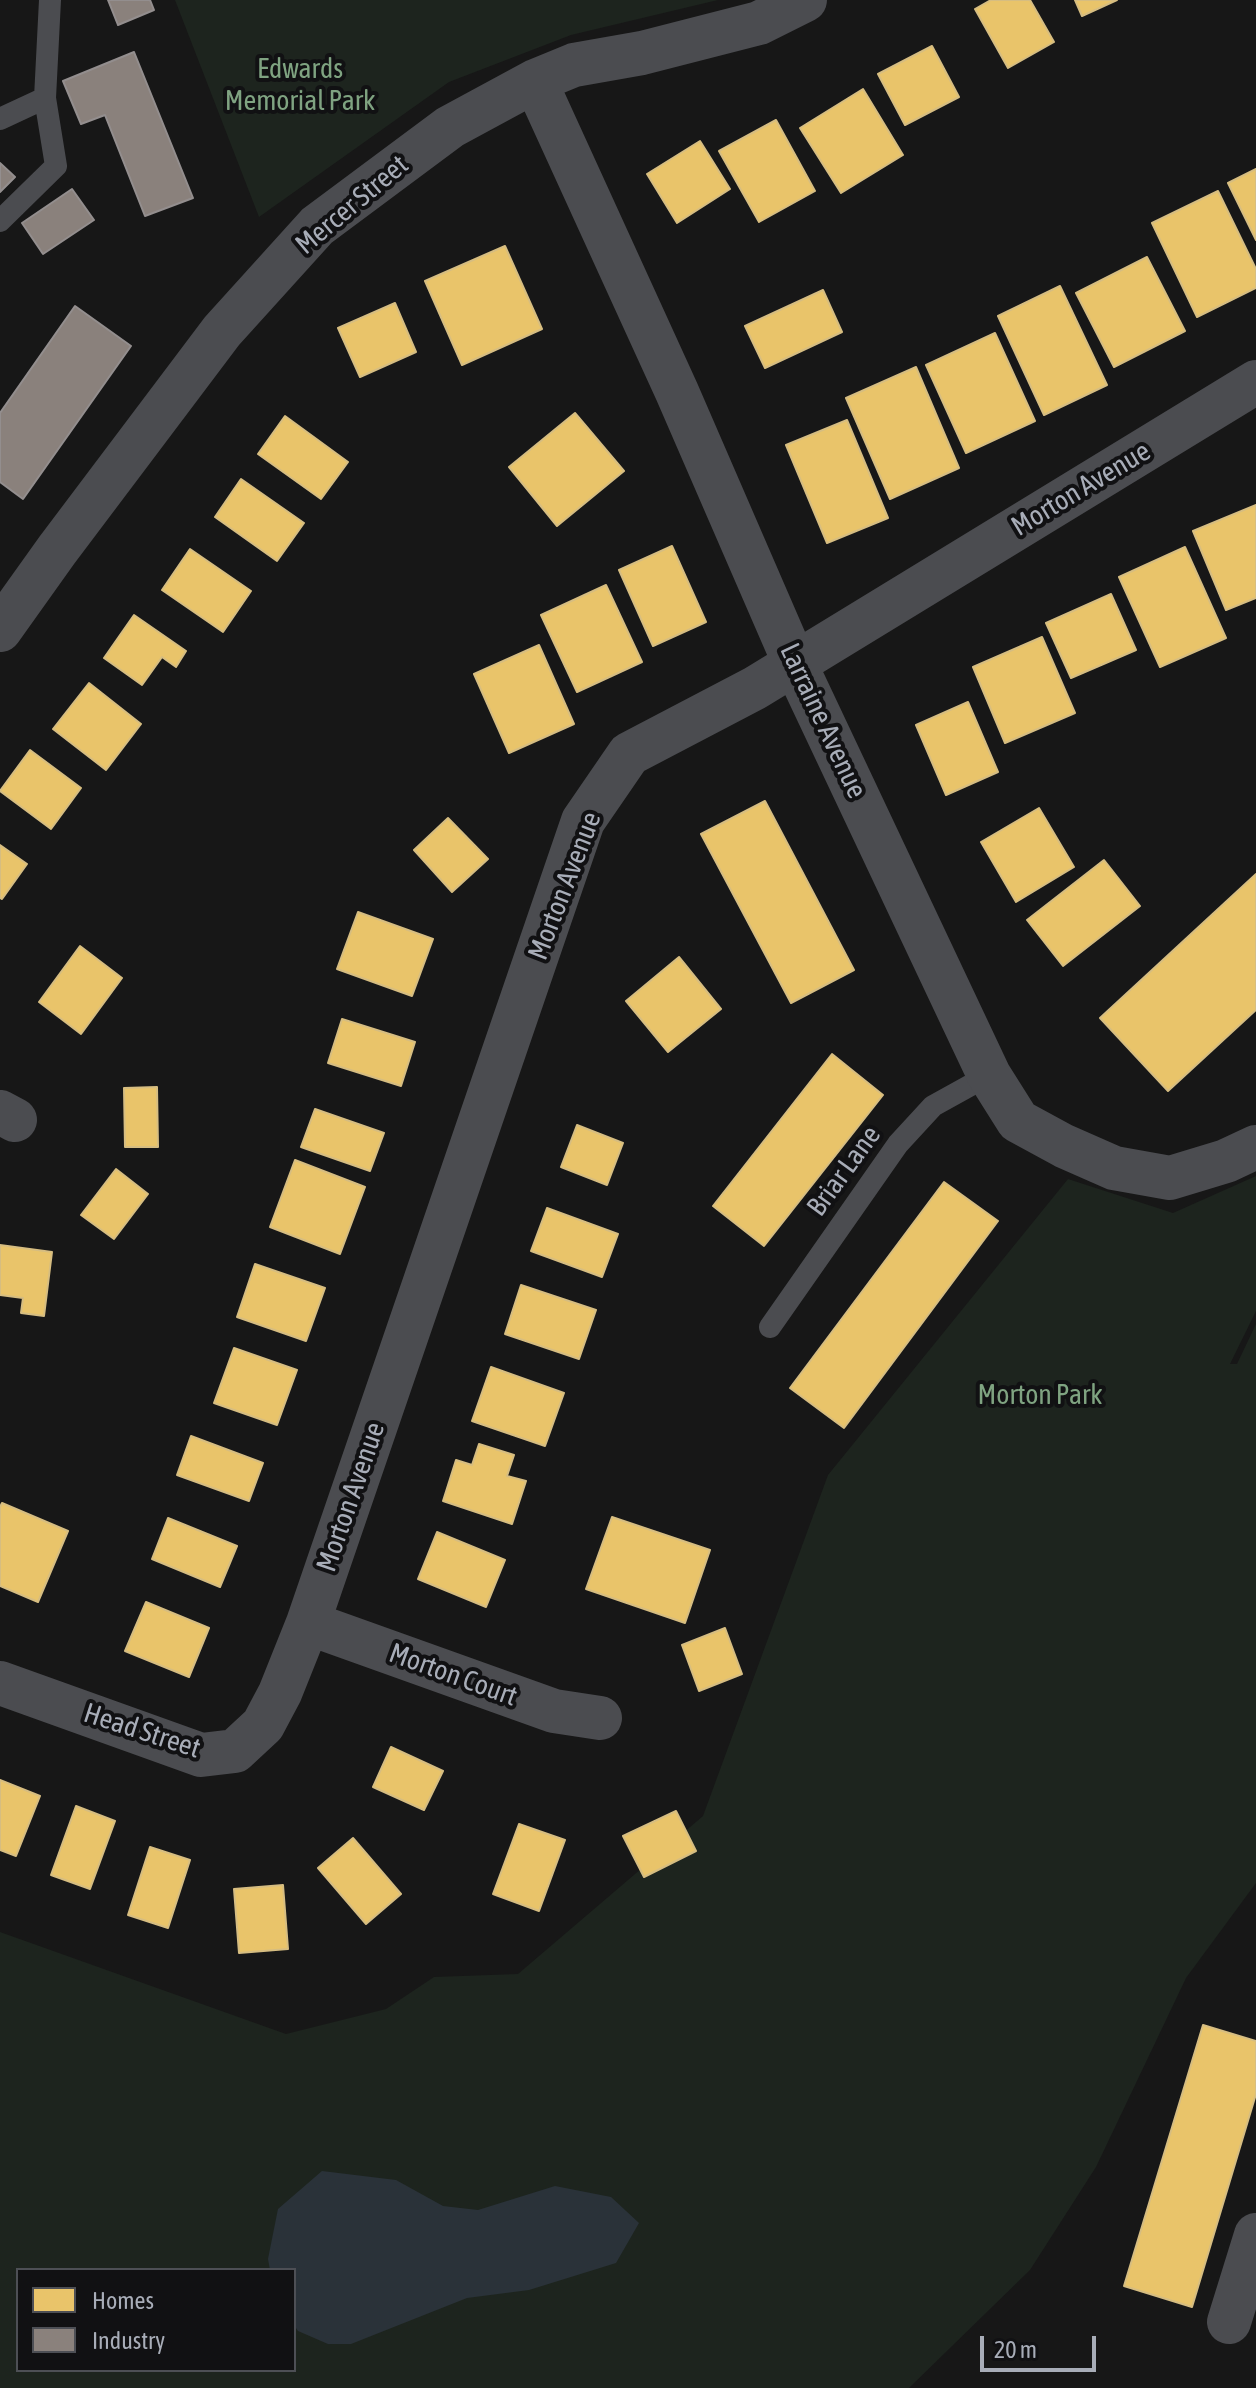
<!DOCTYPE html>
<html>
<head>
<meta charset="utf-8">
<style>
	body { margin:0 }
	#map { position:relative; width:1256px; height:2388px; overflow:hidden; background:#171717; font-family:"Asap Condensed",sans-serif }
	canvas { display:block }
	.legend { position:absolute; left:16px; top:2268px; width:280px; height:104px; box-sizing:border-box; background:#111113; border:2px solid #4d4f55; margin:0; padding:10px 14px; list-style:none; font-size:24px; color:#a8adb8 }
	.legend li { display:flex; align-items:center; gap:16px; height:40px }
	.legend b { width:40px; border:2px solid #4d4f55 }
	.scale { position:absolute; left:980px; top:2336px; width:116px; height:36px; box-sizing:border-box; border:4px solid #a8adb8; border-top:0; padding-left:10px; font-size:24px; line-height:28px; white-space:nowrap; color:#a8adb8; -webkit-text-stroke:6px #111113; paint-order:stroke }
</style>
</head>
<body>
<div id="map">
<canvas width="1256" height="2388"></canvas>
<ul class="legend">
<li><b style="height:22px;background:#e9c46a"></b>Homes</li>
<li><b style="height:22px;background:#8a817c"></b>Industry</li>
</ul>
<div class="scale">20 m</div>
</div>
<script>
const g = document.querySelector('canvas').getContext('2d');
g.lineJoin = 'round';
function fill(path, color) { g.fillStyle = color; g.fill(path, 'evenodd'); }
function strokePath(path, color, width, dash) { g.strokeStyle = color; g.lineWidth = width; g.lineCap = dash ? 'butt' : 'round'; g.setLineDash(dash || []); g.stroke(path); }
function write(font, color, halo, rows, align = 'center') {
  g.font = font + ' "Asap Condensed",sans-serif'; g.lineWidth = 8; g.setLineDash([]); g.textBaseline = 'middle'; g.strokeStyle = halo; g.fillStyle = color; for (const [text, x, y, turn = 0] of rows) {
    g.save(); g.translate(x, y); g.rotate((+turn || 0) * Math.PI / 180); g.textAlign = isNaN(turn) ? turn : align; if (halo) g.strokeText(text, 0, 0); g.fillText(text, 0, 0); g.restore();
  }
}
fill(new Path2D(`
	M175,0H718L571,35L449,82L259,217Z
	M1256,1176V1311L1230,1364H1237L1256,1324V1883L1186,1978L1096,2167L1030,2270L909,2388H0V1932L286,2034L386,2009L434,1977L518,1974L703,1816L828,1475L1068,1179L1173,1213ZM18,2270H294V2370H18Z`), '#1d241e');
fill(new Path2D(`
	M322,2171L396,2180L443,2206L478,2210L555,2186L611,2197L639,2223L616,2263L529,2290L467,2298L351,2344H328L298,2331L294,2325V2270H270L268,2259L278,2209Z`), '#2a3239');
const homes = new Path2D(`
	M991,0H1030L1054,42L1008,68L975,9Z
	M1075,0H1117L1082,16Z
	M932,46L959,97L905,125L878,74Z
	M863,89L903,155L841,193L800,128Z
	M776,120L815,191L759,222L719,151Z
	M700,141L730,189L677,223L647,174Z
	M1256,169V240L1228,183Z
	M1218,191L1256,269V288L1197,317L1152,223Z
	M505,246L542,329L462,365L425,281Z
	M1147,257L1185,331L1114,367L1076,293Z
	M1060,286L1107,385L1044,415L998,316Z
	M823,290L842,332L765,368L745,326Z
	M395,303L416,352L360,377L338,328Z
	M995,333L1035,421L966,453L926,365Z
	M916,367L959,468L890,499L846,398Z
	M575,413L624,471L557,526L509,467Z
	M285,416L348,462L321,499L258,454Z
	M847,420L888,518L827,543L786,445Z
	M241,479L304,523L277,561L215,517Z
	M1256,505V598L1226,610L1193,531Z
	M672,546L706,622L653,646L619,570Z
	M1185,547L1226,638L1160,667L1119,577Z
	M190,549L251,591L223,632L162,590Z
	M606,585L642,662L577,692L541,615Z
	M1111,594L1136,650L1071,678L1046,623Z
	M134,615L186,651L176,667L162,657L142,685L104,658Z
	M1042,637L1075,713L1005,743L973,667Z
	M539,645L574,724L509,753L474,674Z
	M89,683L141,724L106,770L53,729Z
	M968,702L998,772L946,795L916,725Z
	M30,750L81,788L51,829L0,791Z
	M765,801L854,970L791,1003L701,834Z
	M1039,808L1074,867L1016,902L981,842Z
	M448,818L488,859L452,892L414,850Z
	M0,845L27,864L2,899L0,898Z
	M1104,860L1140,906L1063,966L1027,920Z
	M1256,874V1010L1168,1091L1100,1018Z
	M358,912L433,939L412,996L337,969Z
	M80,946L122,978L81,1034L39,1002Z
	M679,957L721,1009L668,1052L626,1001Z
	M342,1019L415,1042L401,1086L328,1063Z
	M832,1054L883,1095L764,1246L713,1206Z
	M157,1087L158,1147H125L124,1088Z
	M315,1109L384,1133L370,1171L301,1147Z
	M577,1125L623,1143L607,1185L561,1167Z
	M295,1160L365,1187L340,1254L270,1227Z
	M116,1169L148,1194L114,1239L81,1215Z
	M944,1182L998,1221L844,1428L790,1388Z
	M547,1208L618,1234L602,1277L531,1251Z
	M0,1245L52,1252L44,1316L21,1313L23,1298L0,1295Z
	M255,1264L325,1288L306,1341L237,1317Z
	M521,1285L596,1310L579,1359L505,1334Z
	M234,1348L297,1370L277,1425L214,1403Z
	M491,1367L564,1393L545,1446L472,1421Z
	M191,1436L263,1463L249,1501L177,1475Z
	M479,1444L514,1455L507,1476L526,1481L512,1524L443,1501L456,1460L472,1465Z
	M2,1503L68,1531L38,1602L0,1586V1507Z
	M612,1517L710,1550L685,1623L586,1589Z
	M168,1518L237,1546L220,1587L152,1559Z
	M437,1532L505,1560L486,1607L418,1579Z
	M146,1602L209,1628L189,1677L125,1651Z
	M725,1628L742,1674L699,1691L682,1645Z
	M391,1747L443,1771L424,1810L373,1787Z
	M0,1780L40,1796L16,1856L0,1850Z
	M76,1806L115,1821L90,1889L51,1875Z
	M676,1811L696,1851L644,1877L623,1836Z
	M519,1824L565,1840L539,1911L493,1894Z
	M353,1838L401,1894L366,1924L318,1868Z
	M150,1847L190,1860L168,1928L128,1915Z
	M283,1885L288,1949L239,1953L234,1889Z
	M1203,2025L1256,2041V2094L1192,2307L1124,2286Z`);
fill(homes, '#e9c46a');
strokePath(homes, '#d6bd81', 2);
const industry = new Path2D(`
	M108,0H150L154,10L118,25Z
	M134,52L193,198L145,216L105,115L81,124L63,81Z
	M0,163L15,177L0,192Z
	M72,189L94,220L43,254L22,223Z
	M75,306L131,346L23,499L0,482V413Z`);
fill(industry, '#8a817c');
strokePath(industry, '#938e8e', 2);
strokePath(new Path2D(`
	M0,119L45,98L50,0
	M0,221L56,166L45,98
	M770,1327L898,1144L933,1106L989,1075`), '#4b4c50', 22);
strokePath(new Path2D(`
	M535,81L677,392L795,664L989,1075L1018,1121L1064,1146L1114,1168L1170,1178L1226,1161L1256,1147
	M0,630L57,550L222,331L317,226L450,127L535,81L574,65L642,53L759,23L805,0
	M0,1112L15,1120
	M308,1623L554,1711L600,1718
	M0,1683L201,1755L235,1751L263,1725L280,1693L308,1623L583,821L629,754L755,688L1256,382
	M1229,2322L1256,2235`), '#4b4c50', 44);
write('28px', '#7fa381', '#111113', [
	["Edwards",300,69],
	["Memorial Park",300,101],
	["Morton Park",1040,1395]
]);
write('28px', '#a8adb8', '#111113', [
	["Mercer Street",352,205,-40],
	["Morton Avenue",1081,489,-31],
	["Larraine Avenue",823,721,65],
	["Morton Avenue",565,886,-69],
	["Briar Lane",844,1171,-54],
	["Morton Avenue",351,1497,-71],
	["Morton Court",453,1675,20],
	["Head Street",142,1731,18]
]);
</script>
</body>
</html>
